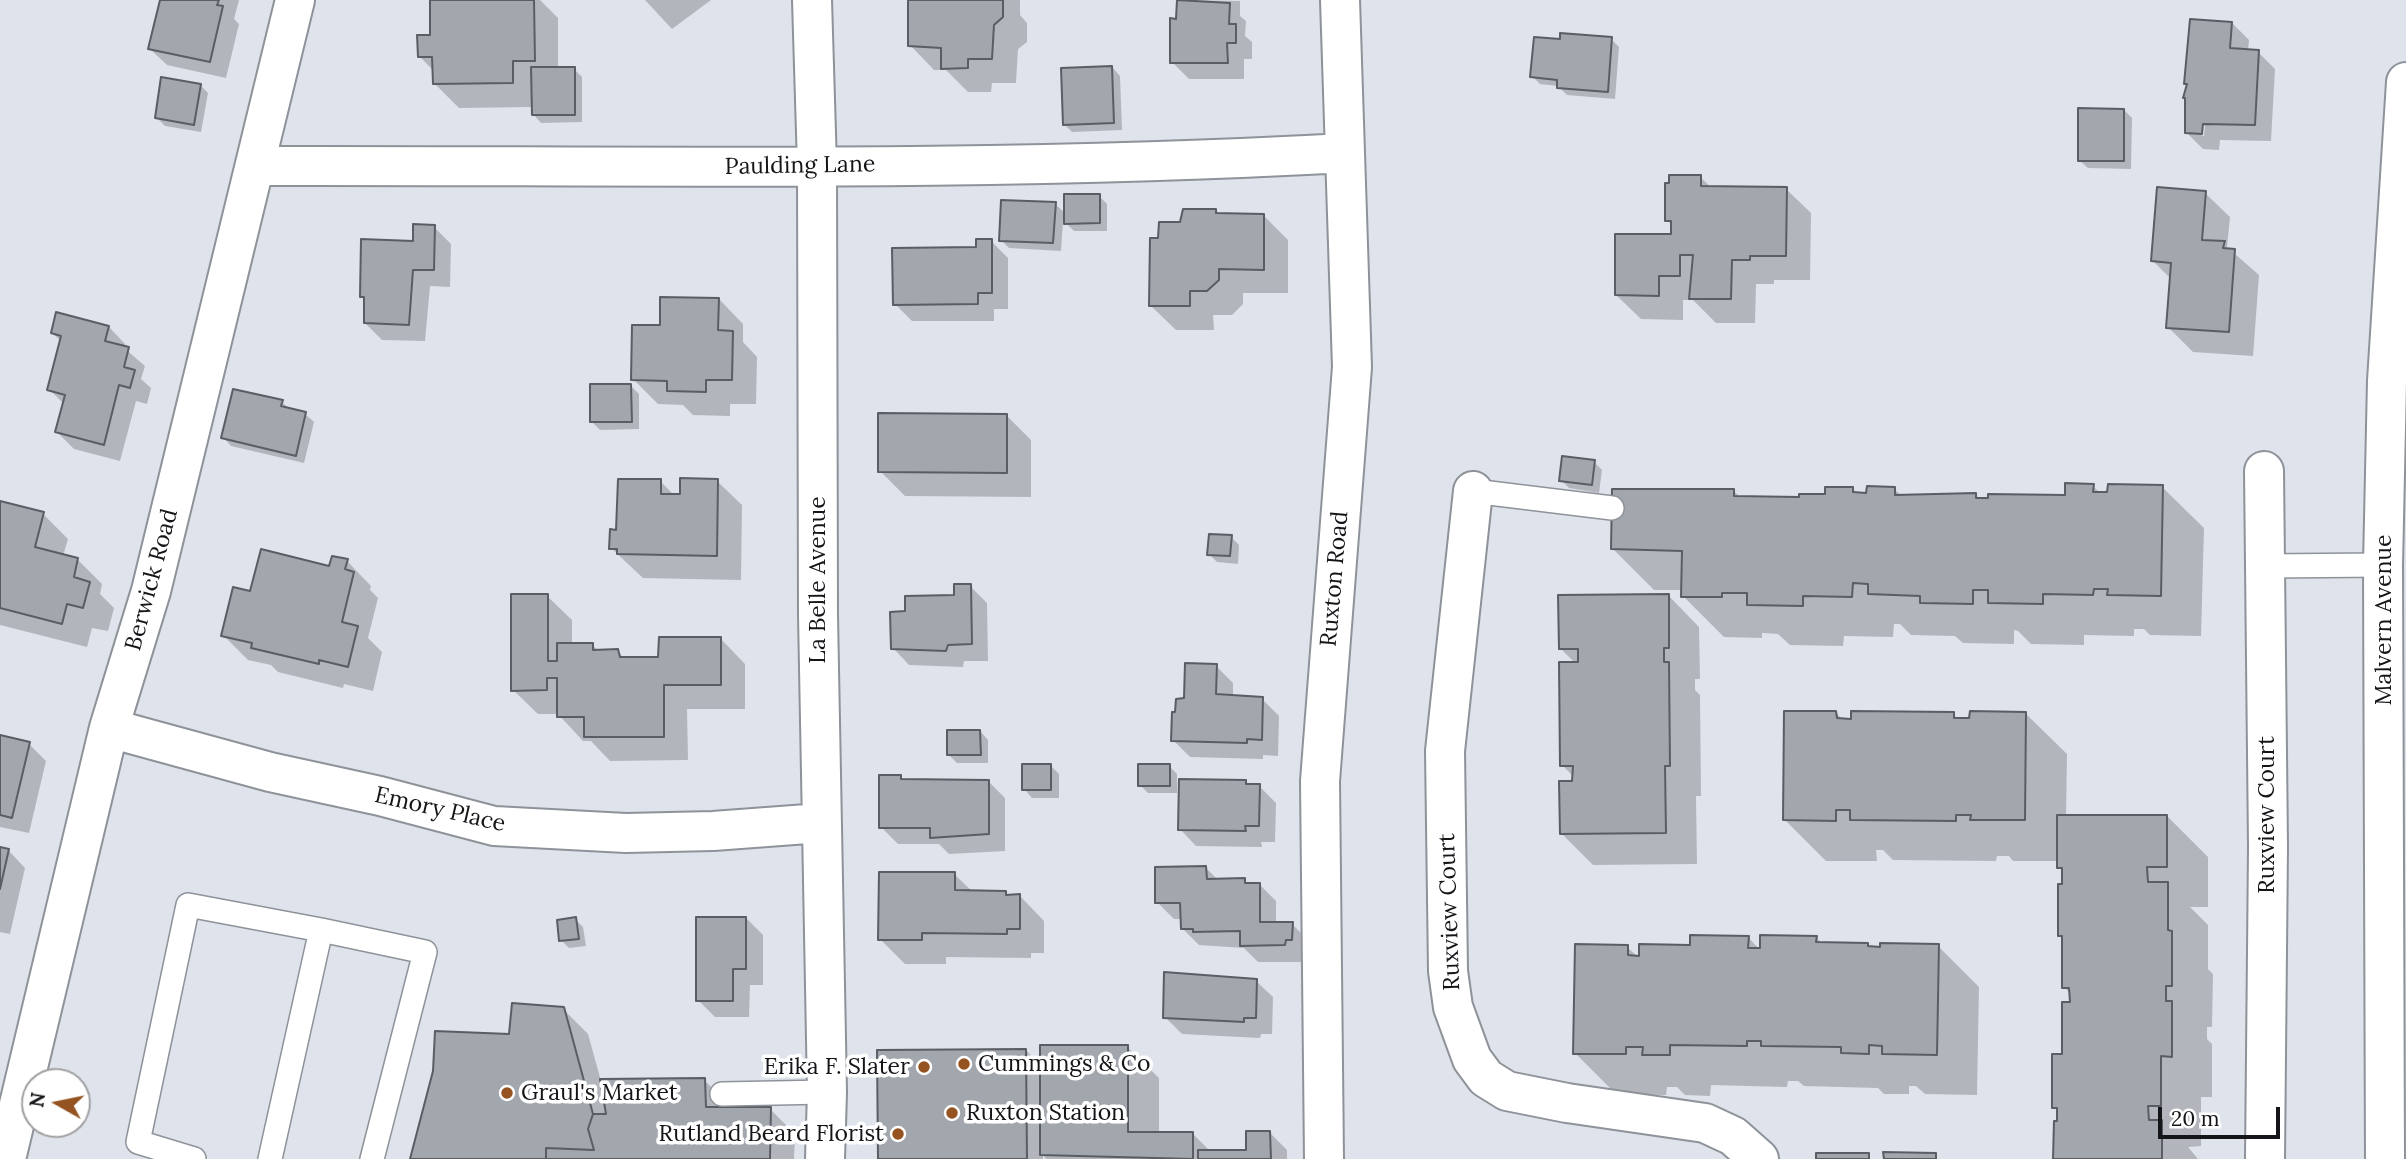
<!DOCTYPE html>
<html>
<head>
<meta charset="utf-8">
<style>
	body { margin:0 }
	#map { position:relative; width:2406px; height:1159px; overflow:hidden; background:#dfe3eb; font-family:Lora,serif }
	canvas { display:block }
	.north { position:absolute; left:21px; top:1068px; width:70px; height:70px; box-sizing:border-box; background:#fff; border:2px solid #a1a1a3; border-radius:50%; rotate:279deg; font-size:19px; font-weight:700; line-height:28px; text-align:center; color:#141518 }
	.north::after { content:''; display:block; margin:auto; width:24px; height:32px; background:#955321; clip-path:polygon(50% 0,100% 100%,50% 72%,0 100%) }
	.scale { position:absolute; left:2158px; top:1107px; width:122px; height:32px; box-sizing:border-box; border:4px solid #141518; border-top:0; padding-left:9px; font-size:21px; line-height:24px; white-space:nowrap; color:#141518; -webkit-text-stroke:5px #fff; paint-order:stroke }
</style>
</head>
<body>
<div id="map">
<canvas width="2406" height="1159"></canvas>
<div class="north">N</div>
<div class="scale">20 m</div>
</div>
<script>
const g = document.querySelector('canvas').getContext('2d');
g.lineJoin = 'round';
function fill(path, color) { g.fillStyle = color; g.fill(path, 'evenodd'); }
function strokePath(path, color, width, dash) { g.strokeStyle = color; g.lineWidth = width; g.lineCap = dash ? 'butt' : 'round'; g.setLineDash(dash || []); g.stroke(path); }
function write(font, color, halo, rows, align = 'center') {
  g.font = font + ' Lora,serif'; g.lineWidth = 7; g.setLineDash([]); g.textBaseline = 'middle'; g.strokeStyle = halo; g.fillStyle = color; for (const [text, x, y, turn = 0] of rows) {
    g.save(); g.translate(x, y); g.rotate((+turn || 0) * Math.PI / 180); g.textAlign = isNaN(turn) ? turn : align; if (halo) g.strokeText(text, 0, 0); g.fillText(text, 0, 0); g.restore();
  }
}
fill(new Path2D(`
	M162,0H239L234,19L239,24L226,78L167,65L150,49Z
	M432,0H540L558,18V69H574L582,77V122L541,123L533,114V107L459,108L434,83V71L419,56L432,37Z
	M645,0H711L672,29Z
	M910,0H1020V15L1027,23V42L1018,49L1016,83H992L991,92H968L946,70H934L910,45Z
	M1179,0L1240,1V16L1246,21L1245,36L1252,42V59H1244V79H1189L1172,62Z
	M2232,23L2249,40L2248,51L2258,52L2275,69L2271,141L2220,140L2219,150L2203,149L2186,132L2185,92H2188ZM2206,115L2204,136L2201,135V127Z
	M1611,39L1619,47L1615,99L1567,95L1558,86L1540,84L1532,76L1561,41Z
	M1112,67L1120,76L1122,130L1072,132L1064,124Z
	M200,85L208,93L201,132L165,126L157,118Z
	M2124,110L2132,118L2131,169L2088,168L2079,160Z
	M1700,177L1712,188L1786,189L1811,213L1810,280H1774V284H1756L1755,323H1716L1693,300H1683V320L1641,319L1616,295L1673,236V226L1667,220Z
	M2205,193L2230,217L2227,247L2259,275L2253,356L2193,352L2168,327L2171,279L2153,261Z
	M1099,196L1107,204V231H1074L1063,220L1061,251L1009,248L1001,240L1055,204L1066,214Z
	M1216,210L1220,215H1263L1288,240V293H1243V304L1232,315H1213L1214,330H1176L1151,306L1160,240Z
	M434,227L451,244L450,287L430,286L425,341L382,340L365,323L366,301L361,296Z
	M991,241L1008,258V309H994V321H912L895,304Z
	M719,299L743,324V342L757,357L756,404H730V416L693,415L683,405L658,404L633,379Z
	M109,327L125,344L124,348L145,366L141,379L151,388L147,404L136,401L120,461L74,449L57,432L64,404L49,389L61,341L52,333Z
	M631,386L639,394V429L600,430L592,422Z
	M282,402L290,410L305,414L314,422L304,463L231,446L223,437Z
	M1006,415L1031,440V497L905,496L880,471Z
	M1594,462L1602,470L1599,493L1569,488L1561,480Z
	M660,481L675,496H682L717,481L742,505L741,580L643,578L611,548L618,532Z
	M2093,486L2101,494L2162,487L2204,528L2201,636L2150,635L2144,629H2134V636L2084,635V645L2031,644L2018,631L2014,630V644L1963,643L1955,636L1911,635L1900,624H1894L1893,637L1844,636L1843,646L1790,645L1778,634L1762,633V638L1724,637L1683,596V590H1654L1613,549L1733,490L1741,498L1801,499L1853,489L1858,494H1868L1894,489L1902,496L1976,495L1980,500L2066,497Z
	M0,503L43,514L68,539L63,556L77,559L102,584L100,594L114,608L108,631L92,628L87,647L0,625Z
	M1231,537L1239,545L1238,564L1217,562L1209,554Z
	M347,561L371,586L370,590L378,598L368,638L382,652L373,691L344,684L343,688L278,672L271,665L248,660L223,635L251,594Z
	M970,586L987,603L988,661H964L963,667L909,665L893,648L907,613L955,597Z
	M1668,595L1699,627L1700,679H1695V690L1700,695L1701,796H1696L1697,864L1593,865L1561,833L1574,783V777L1562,765L1576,664L1560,648Z
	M547,596L572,620V645H592L599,651H617L625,659L660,658L721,639L745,664V709H687L688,760L610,761L591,741H583L558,714H538L513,690Z
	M1216,666L1233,683V697L1262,699L1279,716L1278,756L1263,755V759L1190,757L1173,740L1186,700Z
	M1836,713L1843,720L1953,714L1959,720L2025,713L2067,754L2066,816H2167L2208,857V907H2190L2208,925V969L2213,974L2212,1027H2207V1039L2212,1044V1097H2201V1146L2188,1147L2198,1159H2055L2059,1112L2054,1107L2071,1004V994L2064,987V939L2060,935L2064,872L2059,867V861H2013L2009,856H1997L1996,861L1893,860L1883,850H1876L1877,861H1826L1785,820Z
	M980,731L988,740V763H957L949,755Z
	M0,737L29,744L46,761L29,833L0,827Z
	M1051,766L1059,774V798H1032L1024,789Z
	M1169,766L1177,774V793H1148L1140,785Z
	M900,777L904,781H988L1005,798V851L949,854L939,844H898L881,827Z
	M1245,782L1249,786H1259L1276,803L1275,842H1261L1262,847L1196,846L1180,829Z
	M0,849L9,851L25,868L10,934L0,932Z
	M1206,868L1218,880H1244L1249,884H1259L1276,901V924H1292L1309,941V956H1302V962H1258L1244,948L1199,945L1182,928V919H1174L1157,902Z
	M954,874L973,892L1020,896L1044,921V953H1031V958L946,957V964H905L880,939Z
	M746,918L763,935V985H750L749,1017H715L698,1000Z
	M575,919L583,927L586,946L569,948L561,940Z
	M1748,937L1761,951L1816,937L1822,944L1867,945L1870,948L1938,946L1979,987L1977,1095L1925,1094L1916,1086H1909V1094H1884L1878,1088L1804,1086L1798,1081H1788L1787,1087L1711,1085L1710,1096L1685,1095L1677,1087H1667L1666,1095L1616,1094L1575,1053L1627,947L1638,957Z
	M1256,981L1273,997L1272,1034H1261L1260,1038L1182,1034L1165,1017Z
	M563,1009L588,1034L601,1081L704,1080L729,1104V1109H770L795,1134L794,1159H412L511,1036Z
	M1127,1047L1159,1078V1134H1193L1211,1152L1248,1151L1270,1133L1287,1150V1159H1046L1043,1155V1159H880L1026,1050L1042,1067Z`), '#0003');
const building = new Path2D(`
	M160,0H219L217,5L223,6L210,62L148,49Z
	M430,0H534L535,61H513V83L433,84L432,57H418L417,35H430Z
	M908,0H1003V17L994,25L992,59H968V68L941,69V48L908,46Z
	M1177,0L1230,3L1229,24H1236V43H1227L1228,63H1170V18L1176,19Z
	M2190,19L2232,22L2230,48L2259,50L2255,125L2203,124L2202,134L2185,133V98H2183L2187,84H2184Z
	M1560,33L1612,37L1608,92L1557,88V80L1530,77L1534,37L1560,39Z
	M1112,66L1114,123L1063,125L1061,68Z
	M531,67H575V115H532Z
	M161,77L201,84L194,125L155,118Z
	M2078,108L2124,109V161H2078Z
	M1669,175H1701V186L1787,187L1786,256H1750V260H1732L1731,299H1689L1693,255H1680V276H1659V296L1615,295V234H1671V221H1665V183H1669Z
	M2157,187L2206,191L2202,240L2225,241L2223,248L2235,249L2229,332L2166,328L2171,263L2151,261Z
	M1064,194H1100V223L1064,224Z
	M1001,200L1056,202L1053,243L999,241Z
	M1183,209H1216V213L1264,214V270L1219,269V280L1207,291H1190V306H1149L1150,238H1158L1159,222H1180Z
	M413,224L435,225L434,270H413L409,325L364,323V297H360L361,239L413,241Z
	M976,239H992V293H978V304L893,305L892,248L976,247Z
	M660,297L719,298L718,330L733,331L732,380H706V392L667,391V381L631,380L632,325H660Z
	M56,312L109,326L105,341L129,347L124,367L135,370L130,388L119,385L104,445L55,432L65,395L47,390L61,336L51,333Z
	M590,384H631L632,422H590Z
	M233,389L283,400L281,406L306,412L296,456L221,438Z
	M878,413L1007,414V473L878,472Z
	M1562,456L1595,460L1592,485L1559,481Z
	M680,478L718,479L717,556L617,554V549H609L610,529L616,530L618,479H661V494H680Z
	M2065,483L2094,484L2093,492H2107L2108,484L2163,485L2161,596L2107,595L2108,589H2094L2093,595L2043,594V604L1988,603V590H1973V604L1920,603V596L1868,594V584L1853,583L1852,597L1803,596V606L1747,605V593H1722V597H1681L1682,551L1611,549L1612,489H1734V496L1799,497V494H1825V487H1853V492L1866,493L1867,486L1895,487V495L1976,493V498H1988V494L2065,495Z
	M0,501L44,512L35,547L78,558L74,577L90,582L83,608L67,604L62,624L0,608Z
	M1209,534L1232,535L1230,556L1207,555Z
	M261,549L329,566L332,556L348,559L345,569L354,572L342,622L358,626L348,667L319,660V664L251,648L252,643L221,636L233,587L250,591Z
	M954,584H971L972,644L948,645L946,651L891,649L890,612L905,611V596L954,595Z
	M511,594H548V661H557V643H593V650L618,649L620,657H658L659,637H721V685H664V737H584V717H557V678H547V690L511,691Z
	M1669,594V648H1664V662H1669L1670,766H1665L1666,833L1560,834L1559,781H1572L1573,766H1560L1559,662H1578V649H1559L1558,595Z
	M1185,663L1217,664L1216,694L1263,697L1262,740L1247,739V743L1171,741L1172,712H1175L1176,699L1184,698Z
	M1784,711H1836L1837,718L1851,719V711L1954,712V718H1969L1970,711L2026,712L2025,820H1970L1971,815H1956V821L1850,820V810H1836V821L1783,820Z
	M947,730H980L981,755H947Z
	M0,735L30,742L12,818L0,815Z
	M1022,764H1051V790H1022Z
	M1138,764H1170V786H1138Z
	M879,775H901V779L989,780V834L930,838V828H879Z
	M1179,779L1246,780V784H1260L1259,826H1245L1246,831L1178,830Z
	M2057,815H2167V867H2147L2148,882H2168V930L2172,931V986H2166V1001H2172V1057L2161,1056V1106H2148L2149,1120H2162V1159H2053L2054,1121H2057V1108H2052V1054H2062V1002H2070L2069,988H2062V936H2058V884H2062V868H2057Z
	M0,847L9,849L0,889Z
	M1206,866L1207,879L1245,878V883H1260V922H1293L1292,940H1286L1285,945L1240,946V931L1193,932V929H1181L1180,903H1155V867Z
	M879,872H955V890L1006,891V895L1020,894V929H1007V934L922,933V940H878Z
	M576,917L579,939L559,941L557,920Z
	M696,917H746V969H733V1001H696Z
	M1690,935L1749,936L1748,948H1760V935L1817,936L1816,942L1868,943V946L1880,947V943L1939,944L1937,1055L1882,1054V1046L1869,1045V1054L1841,1053V1047L1761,1046V1041H1747V1046L1670,1045V1055H1642L1643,1047H1626V1054H1573L1575,944L1628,945V955L1639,956V944L1690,945Z
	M1164,972L1257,979L1256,1018H1244V1022L1163,1018Z
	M512,1003L564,1007L593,1114L588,1129L594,1150L546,1148V1159H410L433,1071L435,1031L509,1034Z
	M1040,1045H1128V1132H1193V1159L1040,1155Z
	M1026,1049L1027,1159H878L877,1050Z
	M705,1078L706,1107H771L770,1159H546V1148L594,1150L588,1129L593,1114H606L600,1079Z
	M1246,1131H1270L1271,1159H1198V1150H1246Z
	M1883,1152L1936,1153V1159H1884Z
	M1816,1153H1869V1159H1816Z`);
fill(building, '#a2a6ad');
strokePath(building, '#5a5d64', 2);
const lane = new Path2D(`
	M1473,491L1612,508
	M2265,566L2383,565
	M321,930L425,952L372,1159
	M722,1094L827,1092
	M194,1159L138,1142L188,905L321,930L270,1159`);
const street = new Path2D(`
	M812,0L817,166L818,615L827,1092L825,1159
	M256,166C619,165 982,173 1345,153
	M2264,471L2268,847L2265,1159
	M1473,491L1445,751L1448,971L1453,1007L1472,1059L1486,1078L1507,1091L1567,1103L1705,1123L1733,1136L1759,1159
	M109,728L270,772L380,796L494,826L626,833L713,831L821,823
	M6,1159L109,728L151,591L295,0
	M1324,1159L1320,781L1352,367L1340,0
	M2385,1159L2383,565L2387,381L2406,82`);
strokePath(lane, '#8e9299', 26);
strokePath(street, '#8e9299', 42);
strokePath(lane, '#fff', 23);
strokePath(street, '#fff', 38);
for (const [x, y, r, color] of [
	[964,1064,7,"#955321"],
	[924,1067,7,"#955321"],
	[507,1093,7,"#955321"],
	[952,1113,7,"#955321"],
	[898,1134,7,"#955321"]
]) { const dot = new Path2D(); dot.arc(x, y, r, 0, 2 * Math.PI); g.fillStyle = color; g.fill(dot); strokePath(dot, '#fff', 2.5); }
write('23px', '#141518', '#fff', [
	["Paulding Lane",800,166,-1],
	["Ruxton Road",1335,579,-85],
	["Berwick Road",152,580,-75],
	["La Belle Avenue",818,580,-90],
	["Malvern Avenue",2384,620,-90],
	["Emory Place",440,810,13],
	["Ruxview Court",2267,815,-90],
	["Ruxview Court",1450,912,-92]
]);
write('23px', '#141518', '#fff', [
	["Cummings & Co",978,1064],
	["Erika F. Slater",910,1067,"right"],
	["Graul's Market",521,1093],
	["Ruxton Station",966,1113],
	["Rutland Beard Florist",884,1134,"right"]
], 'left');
</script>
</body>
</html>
